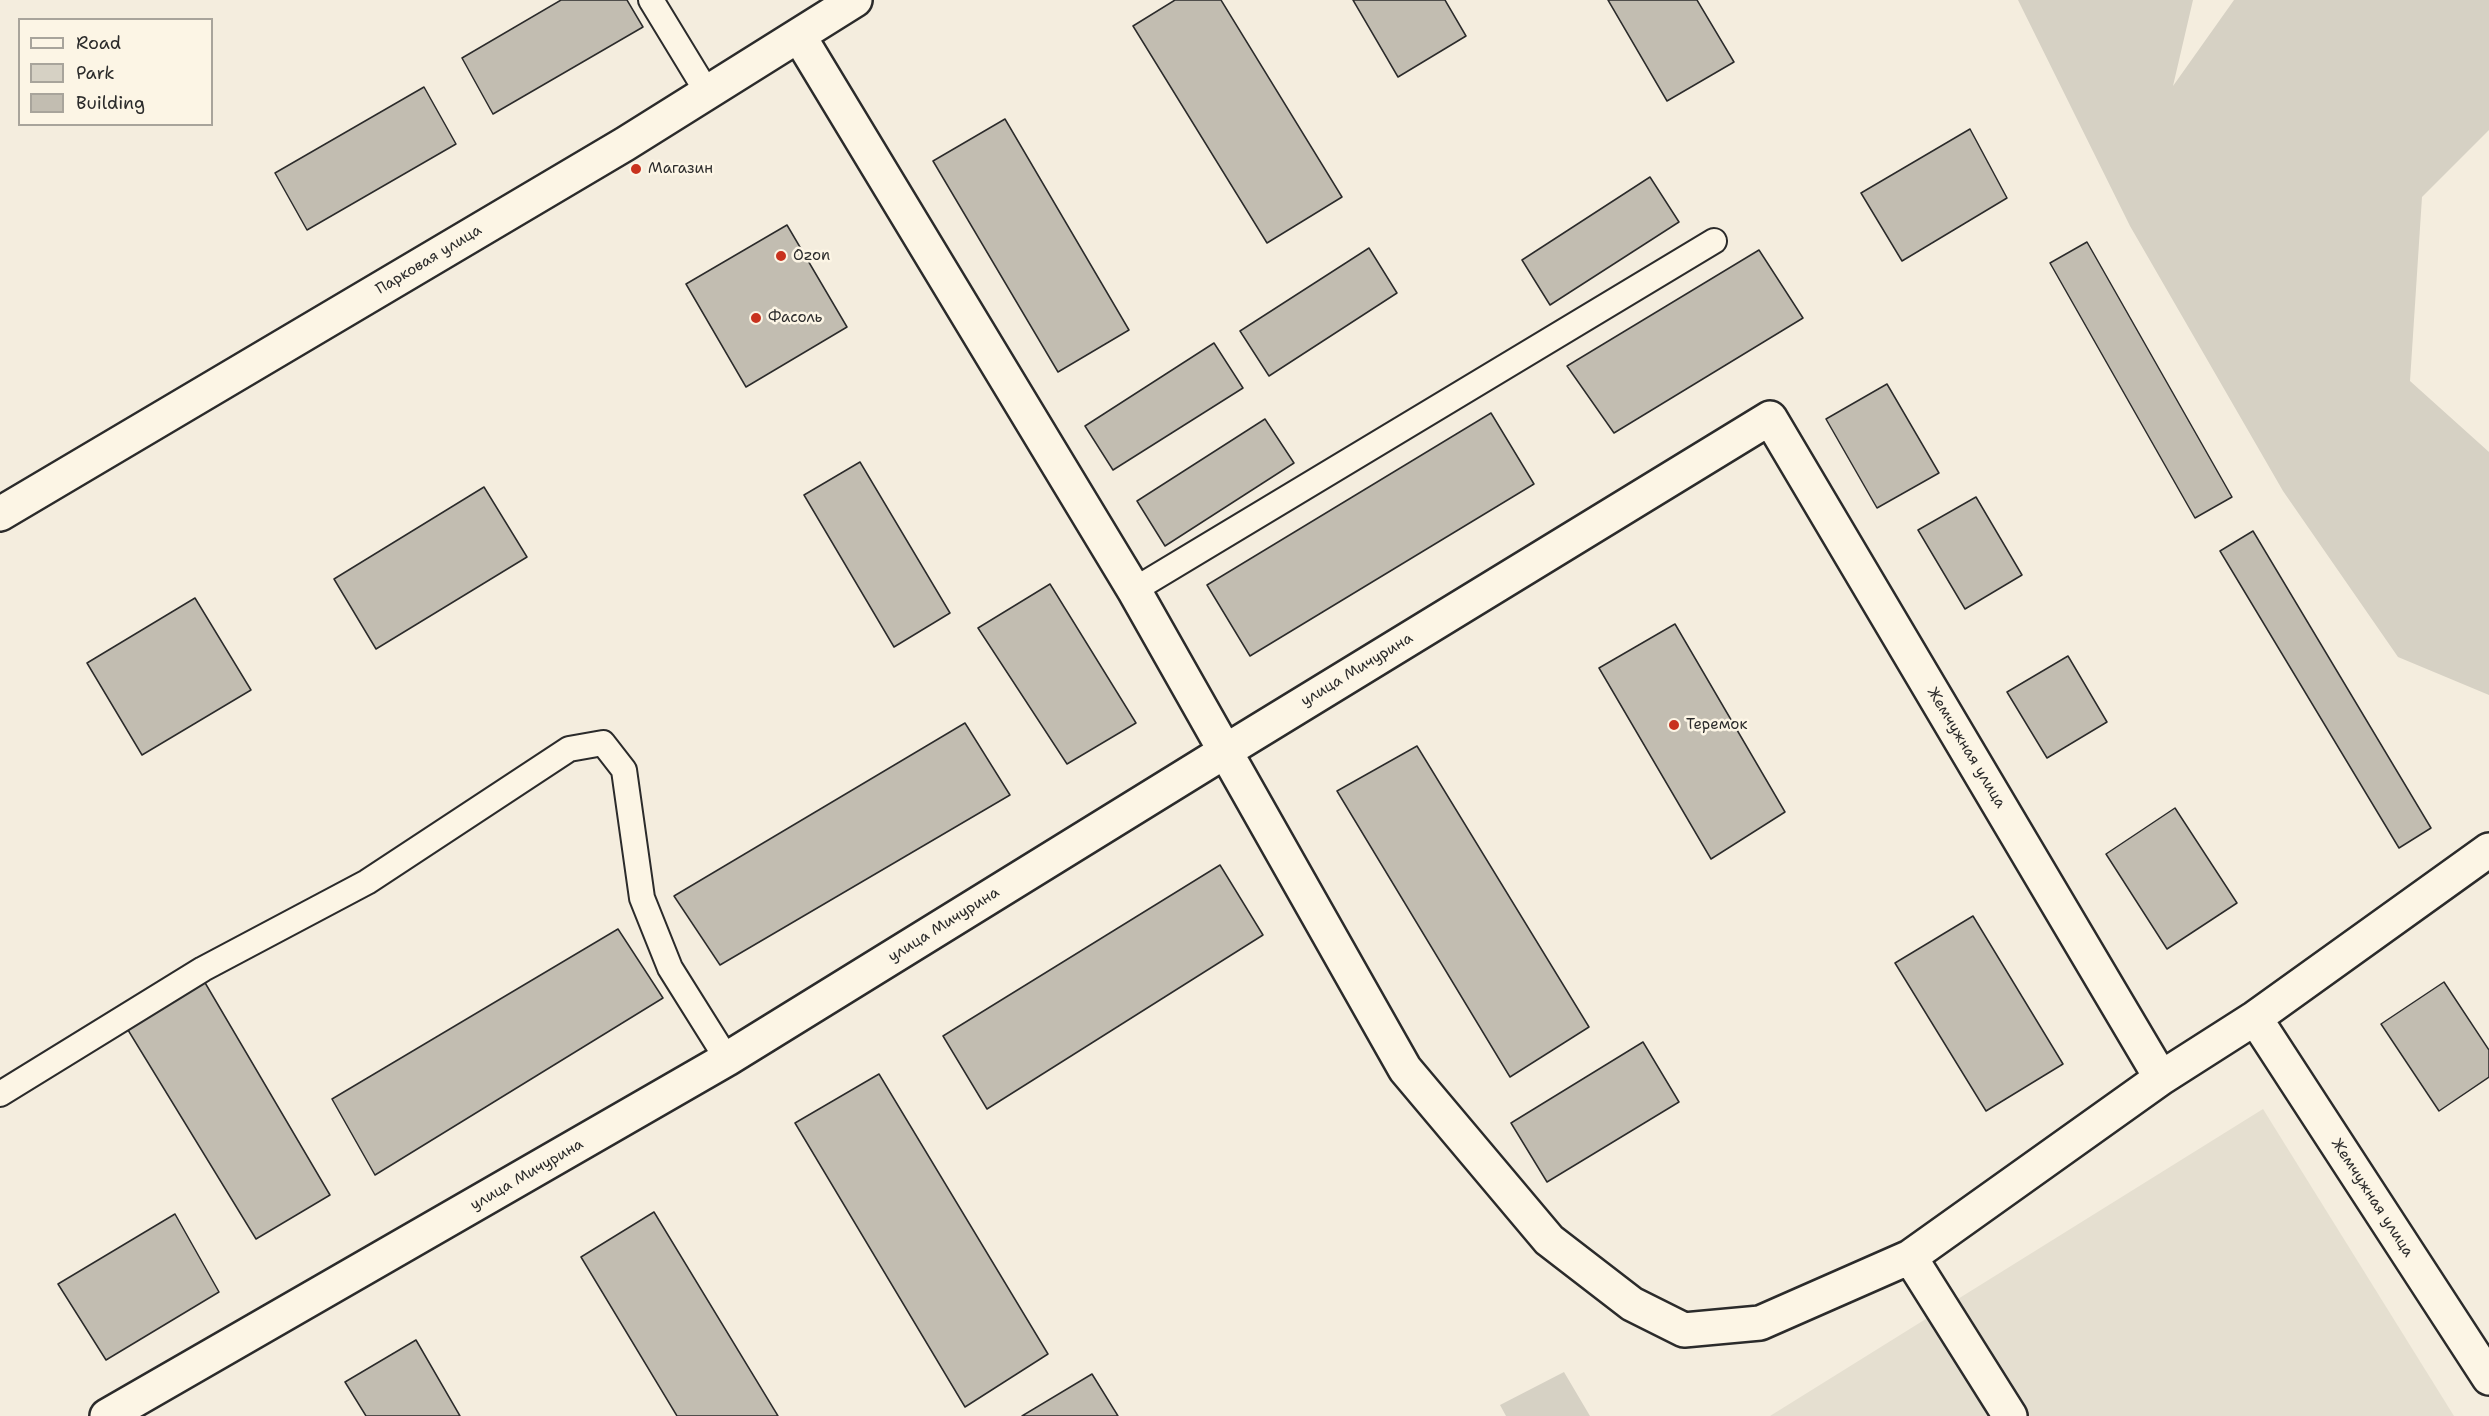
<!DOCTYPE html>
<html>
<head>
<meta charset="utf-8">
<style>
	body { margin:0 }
	#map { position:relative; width:2489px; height:1416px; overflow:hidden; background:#f4edde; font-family:"Shantell Sans",sans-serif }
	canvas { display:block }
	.legend { position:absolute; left:18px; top:18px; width:195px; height:108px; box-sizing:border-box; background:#fcf5e5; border:2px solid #a8a49b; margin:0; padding:8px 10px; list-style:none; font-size:18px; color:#2b2b2b }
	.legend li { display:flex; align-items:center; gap:12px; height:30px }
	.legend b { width:30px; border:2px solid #a8a49b }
</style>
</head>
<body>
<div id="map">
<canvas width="2489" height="1416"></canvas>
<ul class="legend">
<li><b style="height:8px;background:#fcf5e5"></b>Road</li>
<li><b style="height:16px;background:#d6d1c4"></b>Park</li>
<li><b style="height:16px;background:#c2bdb1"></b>Building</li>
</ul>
</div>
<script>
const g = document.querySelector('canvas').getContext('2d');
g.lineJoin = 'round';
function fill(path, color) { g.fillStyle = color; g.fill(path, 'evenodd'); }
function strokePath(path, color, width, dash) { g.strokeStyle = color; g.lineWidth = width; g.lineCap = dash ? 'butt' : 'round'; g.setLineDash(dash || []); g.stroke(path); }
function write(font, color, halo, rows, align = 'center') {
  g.font = font + ' "Shantell Sans",sans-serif'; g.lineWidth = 5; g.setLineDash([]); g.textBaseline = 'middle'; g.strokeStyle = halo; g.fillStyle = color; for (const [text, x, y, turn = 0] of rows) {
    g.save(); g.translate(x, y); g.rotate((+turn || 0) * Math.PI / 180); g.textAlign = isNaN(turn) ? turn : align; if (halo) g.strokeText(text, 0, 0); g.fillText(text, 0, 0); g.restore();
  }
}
fill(new Path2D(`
	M2263,1109L2454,1416H1770Z`), '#e5dfd0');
fill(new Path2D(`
	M2018,0H2193L2173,86L2234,0H2489V130L2422,197L2410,381L2489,452V695L2398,657L2283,491L2130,226Z
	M1564,1372L1590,1416H1506L1500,1405Z`), '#d6d1c4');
const building = new Path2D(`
	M561,0H627L643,27L493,114L462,58Z
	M1175,0H1221L1342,197L1267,243L1133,26Z
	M1353,0H1445L1466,36L1398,77Z
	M1608,0H1697L1734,62L1667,101Z
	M424,87L456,144L307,230L275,173Z
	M1005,119L1129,330L1058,372L933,161Z
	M1970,129L2007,198L1902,261L1861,193Z
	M1650,177L1679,222L1550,305L1522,260Z
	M787,225L847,327L746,387L686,284Z
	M2087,242L2232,497L2195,518L2050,263Z
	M1369,248L1397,293L1269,376L1240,331Z
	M1759,250L1803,318L1614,433L1567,366Z
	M1214,343L1243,388L1113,470L1085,426Z
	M1887,384L1939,473L1877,508L1826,419Z
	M1491,413L1534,484L1250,656L1207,585Z
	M1265,419L1294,463L1165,546L1137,501Z
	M860,462L950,613L894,647L804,495Z
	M484,487L527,557L376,649L334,579Z
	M1976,497L2022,575L1965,609L1918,530Z
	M2253,531L2431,828L2399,848L2220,551Z
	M1050,584L1136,723L1067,764L978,628Z
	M195,598L251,690L142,755L87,663Z
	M1675,624L1785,812L1711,859L1599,668Z
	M2068,656L2107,722L2047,758L2007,692Z
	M965,723L1010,795L720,965L674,896Z
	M1417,746L1589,1027L1510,1077L1337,791Z
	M2175,808L2237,903L2167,949L2106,854Z
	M1220,865L1263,935L987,1109L943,1036Z
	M1973,916L2063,1064L1986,1111L1895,963Z
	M618,929L663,998L375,1175L332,1099Z
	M204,981L330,1195L256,1239L128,1030Z
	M2444,982L2489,1050V1077L2439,1111L2381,1024Z
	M1643,1042L1679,1102L1547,1182L1511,1123Z
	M879,1074L1048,1354L965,1407L795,1123Z
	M654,1212L778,1416H677L581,1257Z
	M175,1214L219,1292L106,1360L58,1284Z
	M416,1340L460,1416H366L345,1382Z
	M1092,1374L1118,1416H1022Z`);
fill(building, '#c2bdb1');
strokePath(building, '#2b2b2b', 1.5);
const service = new Path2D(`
	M651,0L707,92
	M1134,590L1714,241
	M0,1094L203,969L367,882L569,749L603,743L624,770L642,898L670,968L727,1059`);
const minor = new Path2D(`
	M799,36L1134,590L1405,1069L1549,1240L1632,1304L1684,1330L1760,1323L1910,1257L2161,1078L2255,1018L2489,850
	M2255,1018L2489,1378
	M1910,1257L2010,1416
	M107,1416L727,1059L1224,752L1770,418L2161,1078`);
const tertiary = new Path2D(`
	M0,514L625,144L855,0`);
strokePath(service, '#2b2b2b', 28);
strokePath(minor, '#2b2b2b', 38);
strokePath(tertiary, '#2b2b2b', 38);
strokePath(service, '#fcf5e5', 24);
strokePath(minor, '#fcf5e5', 33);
strokePath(tertiary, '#fcf5e5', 33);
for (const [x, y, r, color] of [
	[636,169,6,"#c8321e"],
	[781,256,6,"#c8321e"],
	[756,318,6,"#c8321e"],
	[1674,725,6,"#c8321e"]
]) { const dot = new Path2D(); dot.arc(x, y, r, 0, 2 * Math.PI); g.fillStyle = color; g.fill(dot); strokePath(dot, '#fcf5e5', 2); }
write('15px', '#2b2b2b', '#fcf5e5', [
	["Магазин",648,169],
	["Ozon",793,256],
	["Фасоль",768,318],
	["Теремок",1686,725]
], 'left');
write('15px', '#2b2b2b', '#fcf5e5', [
	["Парковая улица",429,260,-31],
	["улица Мичурина",1357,670,-31],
	["Жемчужная улица",1966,748,59],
	["улица Мичурина",944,925,-32],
	["улица Мичурина",527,1175,-30],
	["Жемчужная улица",2372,1198,57]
]);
</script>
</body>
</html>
